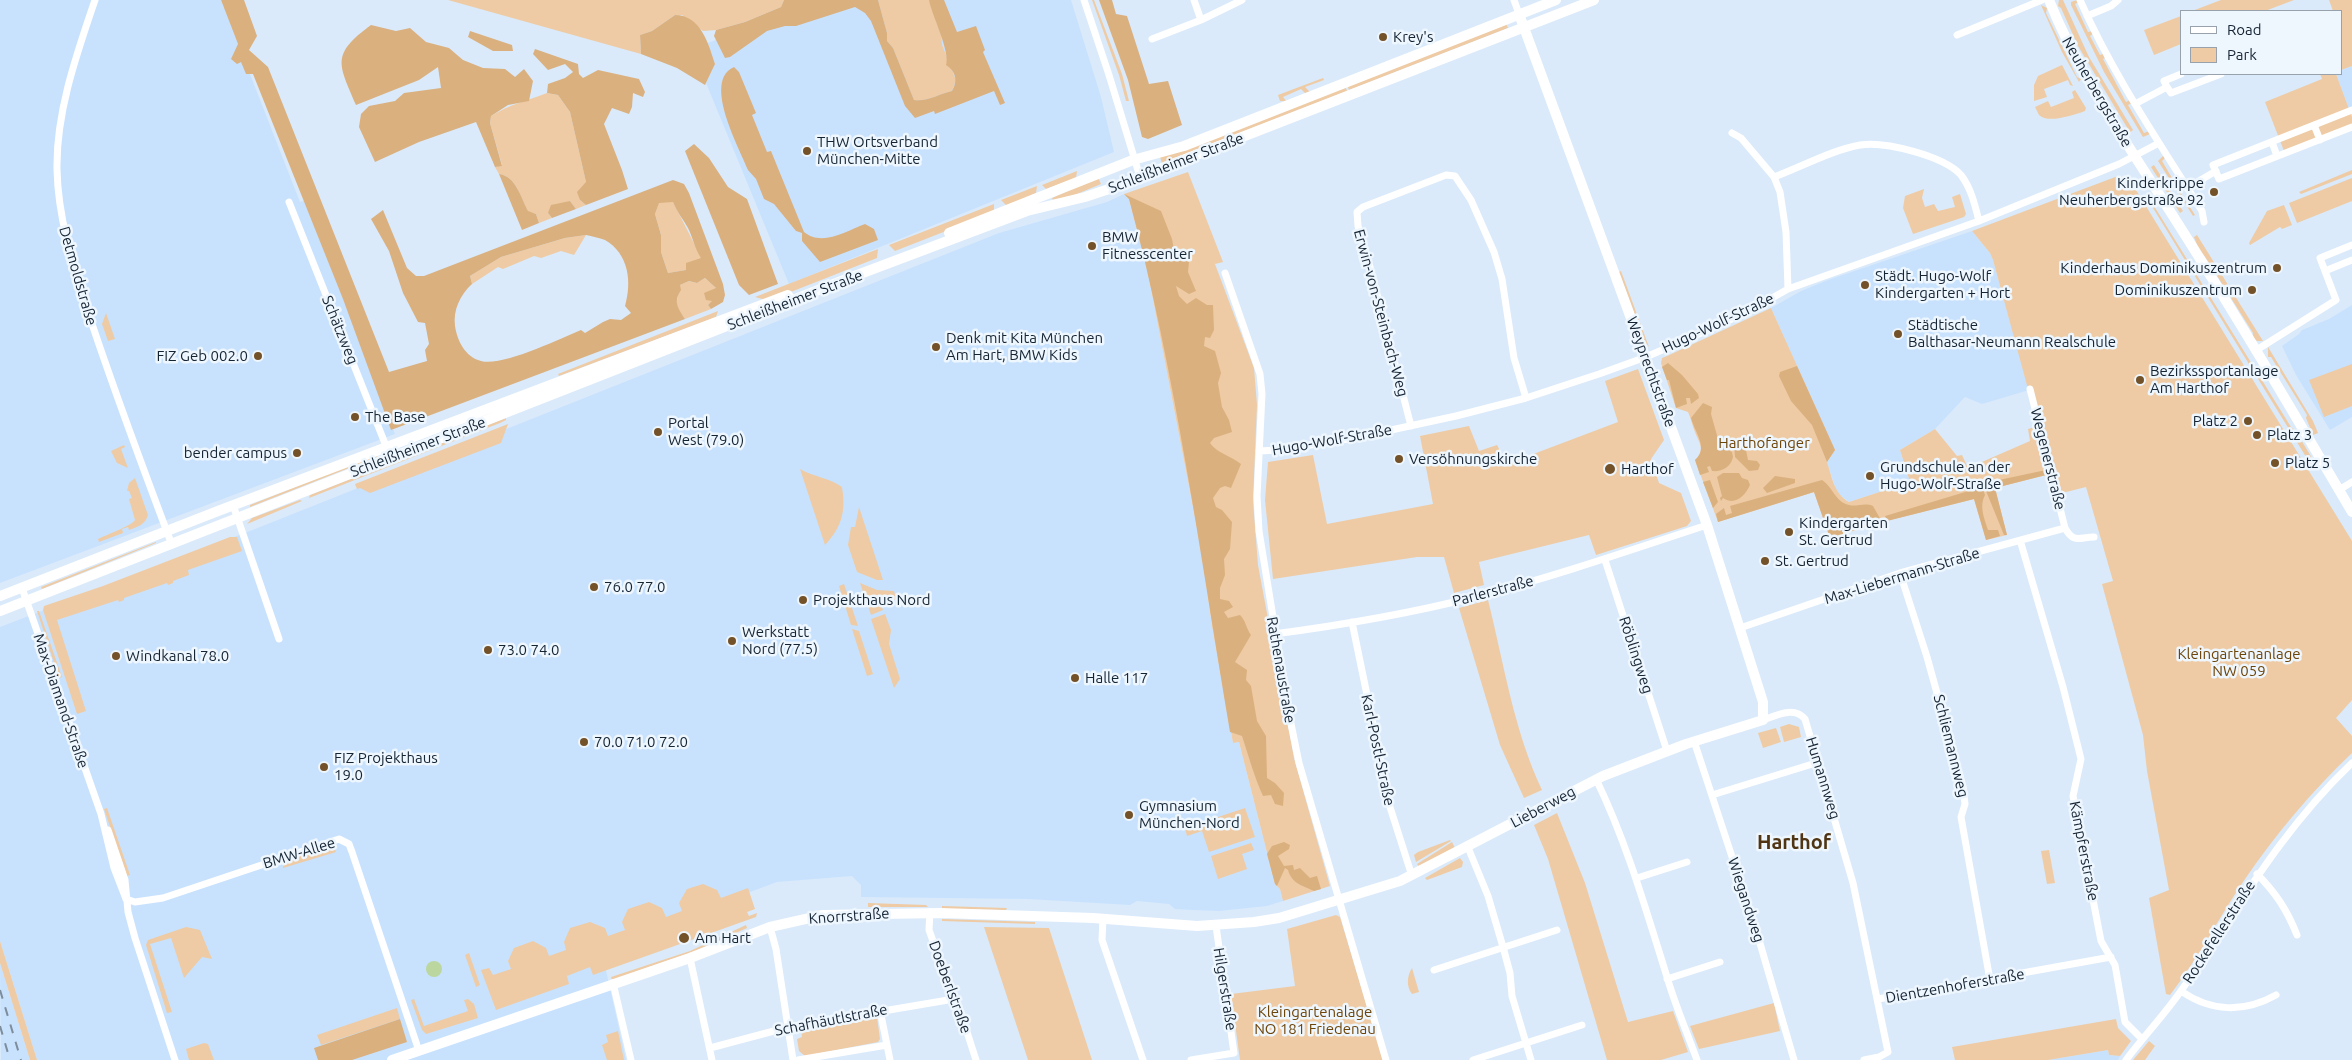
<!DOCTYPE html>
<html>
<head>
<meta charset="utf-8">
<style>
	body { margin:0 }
	#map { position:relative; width:2352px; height:1060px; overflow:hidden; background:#daeafa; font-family:Ubuntu,sans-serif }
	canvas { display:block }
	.legend { position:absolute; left:2180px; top:10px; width:162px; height:65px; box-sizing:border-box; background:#eef6fe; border:1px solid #97a2ad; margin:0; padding:6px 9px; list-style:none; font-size:15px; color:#152433 }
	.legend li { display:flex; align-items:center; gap:10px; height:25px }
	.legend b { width:25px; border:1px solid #97a2ad }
</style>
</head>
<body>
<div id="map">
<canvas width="2352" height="1060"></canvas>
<ul class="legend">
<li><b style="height:6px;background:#fff"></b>Road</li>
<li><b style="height:14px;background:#eecba4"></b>Park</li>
</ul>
</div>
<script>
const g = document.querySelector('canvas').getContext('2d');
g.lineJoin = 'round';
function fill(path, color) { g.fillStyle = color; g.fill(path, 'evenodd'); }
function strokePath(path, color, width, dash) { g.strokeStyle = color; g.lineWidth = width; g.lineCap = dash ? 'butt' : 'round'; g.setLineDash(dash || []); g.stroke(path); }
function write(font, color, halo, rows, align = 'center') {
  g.font = font + ' Ubuntu,sans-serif'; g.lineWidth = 5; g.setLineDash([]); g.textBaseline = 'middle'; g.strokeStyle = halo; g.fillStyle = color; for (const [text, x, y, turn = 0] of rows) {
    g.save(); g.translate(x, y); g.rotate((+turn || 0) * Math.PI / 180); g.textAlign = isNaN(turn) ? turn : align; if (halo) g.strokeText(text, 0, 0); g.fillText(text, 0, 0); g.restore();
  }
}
fill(new Path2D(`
	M0,0H221L300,202L306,200L395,434L0,583Z
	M818,0H1071L1101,97L1114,152L789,284L706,83L715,64L708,43Z
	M2352,66V108L2349,109L2336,74H2341V70Z
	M1124,194L1129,199L1147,268L1202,554L1212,626L1233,743L1239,742L1275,884L1280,889L1283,901L1267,906L1219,911L1192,910L1175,909L1169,904L1137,901L1130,905L1028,899L861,897V885L852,876L777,882L601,948L626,1060H37L0,941V627L255,529L999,233L1107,202Z
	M1972,231L1990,253L1993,260L2029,390L1982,404L1965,397L1935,429L1900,450L1910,482L1849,502L1837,493L1827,462L1834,450L1771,308L1801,291L1828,280Z
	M2352,305V417L2330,430L2296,375L2282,346L2299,334L2302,330L2329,319Z
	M0,963L30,1060H1Z
	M2108,1050L2109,1055L2120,1056L2118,1060H2048Z`), '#c8e2fe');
fill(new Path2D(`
	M448,0H784L781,7L745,22L716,30L703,31L682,15H675L652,31L640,35L641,54Z
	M878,0H929L941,35L942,45L956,80L952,91C939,94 927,102 914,100L893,48L887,41V33Z
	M1092,0H1094L1122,74L1129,101H1126L1119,75Z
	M2059,0H2063L2089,57L2133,130L2128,134V129L2078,46L2061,8L2058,6Z
	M2077,0L2079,2L2075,4L2088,32L2093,31L2094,33L2090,36L2100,55L2105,53L2107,57L2103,59L2126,102L2130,100L2132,103L2128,105L2144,133L2149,131L2150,134L2143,137L2104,72L2071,5V2Z
	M2221,0H2294L2265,11H2192Z
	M2329,0H2352V66L2341,70V11H2333Z
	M2041,5L2047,8L2046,13L2077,77L2081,79L2079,82L2062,52Z
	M2181,16V44L2154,55L2144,30Z
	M1506,23L1508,28L1349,90L1347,85Z
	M2062,65L2073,86L2070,85L2068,80L2044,89L2047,97L2034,101V85L2038,76Z
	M2320,74H2336L2352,117V125L2284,151L2265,102L2322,79Z
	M1323,78L1324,80L1305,87L1310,92L1306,94L1301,89L1283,97L1286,101H1280L1278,95Z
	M1345,86L1347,91L1162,163L1160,157Z
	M2075,90L2086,108L2085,111C2073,115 2048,124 2039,115L2035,107L2048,101L2051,107L2074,98L2072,92Z
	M547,93L558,95L570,112L586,182L580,200L586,205L576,209L570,201L548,213L552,218L539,223L536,214L528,212C521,198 516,176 499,174L495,167L502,165L490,123L491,116C510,104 527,101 547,93Z
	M2164,155L2165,158L2162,161L2175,183L2180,181L2181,184L2177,187L2195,215L2193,216L2158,161Z
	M2154,165L2183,211L2180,213L2151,167Z
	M2352,170V174L2301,194L2299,192Z
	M1077,171L1076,178L1046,189L1042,185Z
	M1188,172L1223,262L1215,264L1254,368L1257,405L1253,501L1258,565L1294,758L1330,886L1283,901L1280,889L1275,884L1239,742L1233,743L1212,626L1202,554L1147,268L1129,199L1124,194Z
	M2118,176L2128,177L2352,541V700L2336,718L2352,736V753C2311,792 2275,835 2243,882C2218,919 2198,959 2170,995L2166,994L2149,898L2169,890L2147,771L2143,735L2102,584L2113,581L2086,487L2050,496V474L1995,488L2007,535L1986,540L1974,499L1882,522L1830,538L1814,492L1718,522L1695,460C1706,450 1699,443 1695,432C1692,425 1691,418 1688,412L1676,408L1661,363L1662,358L1667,356L1771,308L1835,450L1827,462C1832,477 1834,494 1849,502L1910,482L1900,450L1935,429L1957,456L1962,455L1968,468L2030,441L2028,429L2038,426L1993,260L1990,253L1972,231Z
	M1098,177L1101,184L1072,196L1053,200L1052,198Z
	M2352,178V201L2297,223L2289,203Z
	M1037,186L1036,193L1007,206L1001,200Z
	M1924,189L1922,198L1925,207L1934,204L1938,211L1955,207L1952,197L1960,194L1966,214L1964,217L1913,234L1903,208L1905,196Z
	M659,202H673L702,259L686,270L668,273L661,252V235L655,214Z
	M994,204V211L992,213L895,251L889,245Z
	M2284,205L2292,225L2282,229L2280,227L2250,245L2249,243L2267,211Z
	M2154,206L2291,427L2295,430L2315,463L2311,465L2153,208Z
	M586,235L574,255L561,251L541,258L534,256L503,269L498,267L472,284L470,276L501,257L565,238Z
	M2197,235L2263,341H2257L2252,337L2253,333L2209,263L2203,254L2200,253L2194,237Z
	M878,249L877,258L773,299L766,300L755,297Z
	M1621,271L1649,347L1645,342L1619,272Z
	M705,278L716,288L713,301L708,305L711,309L685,319L676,306L680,285L689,281L697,283Z
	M718,311L716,317L559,376L558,374Z
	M106,313L115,339L108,341L102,324Z
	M2268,347L2313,421L2318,433L2313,435L2306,418L2307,415L2271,357H2268Z
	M2352,364V406L2324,417L2309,380Z
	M1638,369L1664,440L1651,459L1659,483L1681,493L1691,521L1687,526L1596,555L1589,535L1479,562L1484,585L1454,593L1444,557H1417L1273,579L1265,500L1268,462L1313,455L1327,524L1433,504L1420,436L1469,426L1479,451L1497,445L1507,464L1618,422L1605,381Z
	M506,418V420L500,423L309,498L310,495Z
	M508,424L501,443L370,493L360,488L357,489L355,484Z
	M124,445L125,447L121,449L128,468L117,463L111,451Z
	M376,455L377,457L250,507V505Z
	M800,469C814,477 830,478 842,487C846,511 842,527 825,545Z
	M135,478L148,515C145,525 137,527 129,530L128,527L122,529L123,533L99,542L98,539C106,535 131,526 135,520L129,499L132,498L129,491H127L129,483Z
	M300,500L302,501L247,524L252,518Z
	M859,507L883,580H877L857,572L848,545L851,527H855Z
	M230,537H237L242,551L188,570L189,575L173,581V583L168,585L167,583L124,598V600L119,602L118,600L57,620L86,711L77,714L43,610L44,606L103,586Z
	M156,542V543L42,589L41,587Z
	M860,583L877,590L894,591L896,599L881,604L883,610L871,615Z
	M844,584L858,626L851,625L839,586Z
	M1488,600C1504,664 1514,731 1542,790L1524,798L1500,745L1459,608Z
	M37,611H39L62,677L59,678Z
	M885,614L891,630L889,644L900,679L894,688L871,619Z
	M852,629L859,631L873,674L867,676Z
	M1789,724L1799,727L1801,737L1784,742L1780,727Z
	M1776,728L1781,742L1763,748L1758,733Z
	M107,808L130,875L127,876L104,809Z
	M1245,808L1255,837L1209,852L1202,831L1187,836L1185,828Z
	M1557,813L1585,883L1628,1022L1673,1011L1688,1052L1661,1060H1607L1548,859L1534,825Z
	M1450,840L1451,841L1416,862L1414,855L1418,852Z
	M1452,842L1455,848L1420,868L1417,864Z
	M1251,843L1254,850L1242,854L1247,869L1218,879L1211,856Z
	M333,845L336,852L283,868V861Z
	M2049,850L2055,883L2047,884L2041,851Z
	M1460,858L1463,862L1462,867L1427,880L1425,878Z
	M703,884L717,890L721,898L748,888L755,909L747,912L749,916L757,913L756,917L593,975L590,967L567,976L569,984L496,1010L481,970L489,968L493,975L511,969L508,961L514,948L533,941L546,948L549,956L566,950L564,942L570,928L590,922L605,928L608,936L625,930L622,922L628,909L649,902L662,908L666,917L682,911L679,903L687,889Z
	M868,903L926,905L928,907H868Z
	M942,906L1007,908L1006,910L942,909Z
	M1336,915L1340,917L1383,1060H1240L1231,994L1295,986L1287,929Z
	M942,919L1035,922V924L942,921Z
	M746,925L747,928L695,951L612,980L611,977L690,951Z
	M186,927L200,930L212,959L202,957L184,978L171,938L150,944L172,1012L167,1013L146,945L148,940Z
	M984,927L1049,928L1092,1060H1028Z
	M0,941L37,1060H30L0,963Z
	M469,953L480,985L476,987L465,955Z
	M1412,968L1419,992L1412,994C1406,986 1407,976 1412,968Z
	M414,999L424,1026L468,1011L464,1000L468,999L474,1004L478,1018L426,1034L422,1030L411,1000Z
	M1774,1003L1780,1031L1699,1049L1690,1026Z
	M397,1008L400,1019L321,1045L317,1035Z
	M873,1016L877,1017L880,1039L878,1042L805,1056L799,1051L797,1039L802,1037L801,1029Z
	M2116,1019L2118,1028L2131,1041L2120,1056L2109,1055L2108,1050L2048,1060H1955L1952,1047Z
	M618,1031L624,1060H607L602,1045L608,1042L606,1035Z
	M2149,1041L2155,1046L2145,1060H2133Z
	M204,1043L208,1044L214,1060H189L186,1049Z`), '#eecba4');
fill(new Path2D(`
	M221,0H244L257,36L249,50L268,67L389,372L427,361L425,350L429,344L425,323L418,322L403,293L389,251L371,219L383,210L407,268L416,276H424L673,180L684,184L689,193L723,284L725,295L723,302L711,309L708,305L712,301L706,300L704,293L716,288L705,278L697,283L689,281L680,285L681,290C673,302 678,308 685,319L391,430L343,299L253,74H246L241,62L237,64L231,59L238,44ZM673,202C677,212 683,219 688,228C693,238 695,249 701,258L686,263V270L668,273L661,252V235L655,214L659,203ZM586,235C592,236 599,238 605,240C629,254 632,282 625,306L631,313L621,320L610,319L603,322L585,333L581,330C559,339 502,367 481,361C465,357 457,340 455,326C453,310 460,295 472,284L470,276L501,257L565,238Z
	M784,0H878L887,33V41L893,48L914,100C927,102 939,94 952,91C958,81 956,71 946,65C951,53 931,13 929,0H944L957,32L976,26L985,50L983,52L1005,103L1000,105L994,91L935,114L934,111L915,118L905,106L871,21L865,13L855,7L796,26H785L767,31L730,57L725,58L714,36L716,30L745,22L781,7Z
	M1099,0H1112L1116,14L1127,16L1149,84L1168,81L1182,125L1148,139L1142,137L1128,80Z
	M675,15C701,15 709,45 715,64L705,85L677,68L641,54L640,35L652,31Z
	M371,25L396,31L410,28L426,42L449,48L463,60L483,68L505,69L515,77L524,69L533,81L529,101L508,105L491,116L490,123L502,166L495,167L476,122L419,142L375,162L359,127L361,114L369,106L395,101L404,93L441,88L438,67L419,80L356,105C339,64 330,55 371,25Z
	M470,31L512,45L513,51H493L468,37Z
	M535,49L578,64L579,74L583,78L598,70L639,79L645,92L643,97L633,93L632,107L629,114L612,108L604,124L622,170L628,189L586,205L580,200L577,192L586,182L570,112L558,95L547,93L548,84L565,78L573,72L565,64L548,70L533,54Z
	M734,67L739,72L756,113L752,115L767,152L771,151L804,232C822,247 846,231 865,224L874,229L878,240L820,262L802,241V233L796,231L774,204L764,199L756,179L748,170C739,147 702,81 734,67Z
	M694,144L709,158L728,187L747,199L778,284L749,295L739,285L685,151Z
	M499,174C516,176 521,198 528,211L536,214L539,223L522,230Z
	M1124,194L1161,211L1172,239L1175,255L1189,262L1188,272L1196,291L1189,294L1176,286L1179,296L1187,304L1196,298L1207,305H1213L1214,330L1210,338L1205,337L1204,346L1215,351L1221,373L1218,383L1222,407L1229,420L1232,432L1214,438L1210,443C1217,453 1231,456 1241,464L1231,488L1225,486L1220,488L1213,498L1216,507L1222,510L1232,522L1230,549L1224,559L1225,575L1220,588V599L1229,601L1233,607L1224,612L1228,618L1240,615C1246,621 1246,628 1251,635L1235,662L1247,670L1246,680L1251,686L1257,721L1266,736L1267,778L1275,783L1284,793L1283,806L1275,804L1271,795L1263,796C1254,776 1249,757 1242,736L1230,732C1200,554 1176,374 1129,199Z
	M570,201L576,209L552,218L548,213L551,205Z
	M1668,363L1682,375L1698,394L1699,398L1691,404L1690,398H1686L1687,404L1676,408L1669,380H1667L1662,367Z
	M1797,366L1835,450L1827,462L1812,425L1791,401L1779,376L1780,372Z
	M1703,403L1712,407L1711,414L1720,446L1732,452L1733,457C1731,467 1722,472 1712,471L1710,466L1707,467L1709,472L1700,475L1695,460C1709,448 1695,433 1691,418Z
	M1746,437L1754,445L1751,449L1746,450L1748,460L1757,461L1760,465L1758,470L1749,471L1735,457L1734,445Z
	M2046,470L2050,474L1995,488L2007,535H2004L1984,486L1999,480Z
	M1723,473H1739L1742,478L1748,480L1750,485C1745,496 1735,506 1723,498L1721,501L1720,498L1722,496L1717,477Z
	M1775,476L1795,479V483L1767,493L1763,488Z
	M1710,480L1718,502L1713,508L1703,482Z
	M1822,480C1833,487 1835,502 1849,505C1857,507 1865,502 1873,506L1882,522L1830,538L1814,492L1718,522L1716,514L1724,508L1726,515L1732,513L1730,506Z
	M1982,487L1985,495C1979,506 1984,518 1988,530H1998L2000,536L1986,540L1974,499L1887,521L1885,516Z
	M1284,842L1290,845L1289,849L1278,856L1284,866L1293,865L1294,870L1300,868L1310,878L1317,876L1321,889L1314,891C1302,885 1292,884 1288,870L1285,868L1277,886L1275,884L1267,854L1272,846Z
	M400,1019L407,1042L352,1060H318L314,1048Z`), '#dab07f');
fill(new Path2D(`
	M426 969a8 8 0 1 1 16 0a8 8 0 1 1-16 0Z`), '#bbd79f');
strokePath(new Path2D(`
	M95,0C77,53 56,112 57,169C58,223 76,273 92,324C117,398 144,471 172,545
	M1084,0L1109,75L1140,177
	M1194,0L1201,20
	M1514,0L1519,14
	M2080,0C2113,75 2159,142 2202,211L2204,222
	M2087,16L2111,6L2118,0
	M1957,35L2042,0
	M1152,39L1201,20L1242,0
	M2167,87L2171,93L2221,74
	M2135,104L2167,87L2164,81L2181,74
	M2352,110L2213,165L2219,179L2352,127
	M2314,125L2320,140
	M1732,133L1741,138L1774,177L1780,192L1786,232L1788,289
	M2272,142L2277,156
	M1774,177C1801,167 1832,150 1860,145C1885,141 1944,156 1961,175C1971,188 1975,205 1979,221
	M2187,188L2216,171
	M289,202L388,451
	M2325,271L2352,260
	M1225,273L1260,374L1262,394L1257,496L1259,531L1288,709L1299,763L1386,1060
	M2255,351L2336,300L2320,258L2352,245
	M2030,389L2065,528C2074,544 2079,537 2094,537
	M1411,426L1370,267L1358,226L1357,212L1363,207L1446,175L1455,176L1471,200L1494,252L1502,279L1514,358L1526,398
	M1259,451L1279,450L1354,438L1456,416L1526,398L1599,374L1646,357L1708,330L1749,311L1788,289L1979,221L2119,164L2159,143
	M2339,490L2352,482
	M233,505L279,639
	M2020,540L2063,687L2081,759L2073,796L2101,941L2115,965L2125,1022L2142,1039
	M1605,560L1667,751
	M1900,573L1927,657L1963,787L1965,804L1961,817L1990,980
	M22,588L101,814L114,868L126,899
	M1352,622L1390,807L1412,876
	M1740,628L1900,573L2065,528
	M1274,634C1343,625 1412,613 1479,596C1556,576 1631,550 1707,525
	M1763,720C1777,715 1794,706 1805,719L1853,883L1888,1052L1879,1057L1864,1060
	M1694,741L1757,933L1794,1060
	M1596,779C1627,843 1646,910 1667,977C1675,1005 1687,1032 1697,1060
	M1712,795L1819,762
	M108,830L125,880L128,912L135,938L175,1060
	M1467,845L1488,896L1503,947L1510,973L1512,996L1531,1060
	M2257,874C2276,893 2287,910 2297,935
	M1637,878L1687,862
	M126,899L135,902L163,898L339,839L349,844L352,852L419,1051
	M930,912L929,930L954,999L959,1007L976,1060
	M1103,918L1102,940L1143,1060
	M770,927L776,949L793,1060
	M690,958L712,1060
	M1434,970L1557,930
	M1667,979L1720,962
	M613,983L631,1060
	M2181,991C2211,1012 2244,1013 2276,995
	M1878,999L2111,957
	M880,1010L890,1060
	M710,1048L789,1027L954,999
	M798,1060L887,1045
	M1191,1060L1234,1053L1216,926
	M1473,1060L1582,1025
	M2126,1060C2144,1036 2166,1013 2183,988C2237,909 2282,829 2352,763`), '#fff', 7);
strokePath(new Path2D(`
	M2049,0C2077,70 2119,131 2159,194C2226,298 2289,405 2352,512
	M949,233L1133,160L1184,146L1556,0
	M0,596L218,511L788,295
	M0,611L844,280L1027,211L1085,197L1106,190L1594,0
	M392,1060L690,958L770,927L823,915L941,913L1093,918L1197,926L1254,922L1279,918L1400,881L1603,776L1686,744L1763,720V702L1707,525L1519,14`), '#fff', 10);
strokePath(new Path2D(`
	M0,990L21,1060
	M0,1026L10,1060`), '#7d8d9c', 2, [9, 9]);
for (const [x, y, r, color] of [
	[1383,37,5,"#735129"],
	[807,151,5,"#735129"],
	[2214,192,5,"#735129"],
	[1092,246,5,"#735129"],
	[2277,268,5,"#735129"],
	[1865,285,5,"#735129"],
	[2252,290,5,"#735129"],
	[1898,334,5,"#735129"],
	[936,347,5,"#735129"],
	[258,356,5,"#735129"],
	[2140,380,5,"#735129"],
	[355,417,5,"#735129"],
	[2248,421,5,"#735129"],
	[658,432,5,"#735129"],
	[2257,435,5,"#735129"],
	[297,453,5,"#735129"],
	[1399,459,5,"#735129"],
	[2275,463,5,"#735129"],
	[1610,469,6,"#735129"],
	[1870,476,5,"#735129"],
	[1789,532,5,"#735129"],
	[1765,561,5,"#735129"],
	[594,587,5,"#735129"],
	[803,600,5,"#735129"],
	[732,641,5,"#735129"],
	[488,650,5,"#735129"],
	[116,656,5,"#735129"],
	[1075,678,5,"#735129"],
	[584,742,5,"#735129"],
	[324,767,5,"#735129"],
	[1129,815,5,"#735129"],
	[684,938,6,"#735129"]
]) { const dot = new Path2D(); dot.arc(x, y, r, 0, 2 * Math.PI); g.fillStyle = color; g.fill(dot); strokePath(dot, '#eef6fe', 2); }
write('15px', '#152433', '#eef6fe', [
	["Krey's",1393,37],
	["THW Ortsverband",817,142],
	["München-Mitte",817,159],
	["Kinderkrippe",2204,183,"right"],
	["Neuherbergstraße 92",2204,200,"right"],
	["BMW",1102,237],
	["Fitnesscenter",1102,254],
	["Kinderhaus Dominikuszentrum",2267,268,"right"],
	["Städt. Hugo-Wolf",1875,276],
	["Kindergarten + Hort",1875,293],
	["Dominikuszentrum",2242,290,"right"],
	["Städtische",1908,325],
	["Balthasar-Neumann Realschule",1908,342],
	["Denk mit Kita München",946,338],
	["Am Hart, BMW Kids",946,355],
	["FIZ Geb 002.0",248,356,"right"],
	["Bezirkssportanlage",2150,371],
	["Am Harthof",2150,388],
	["The Base",365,417],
	["Platz 2",2238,421,"right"],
	["Portal",668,423],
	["West (79.0)",668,440],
	["Platz 3",2267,435],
	["bender campus",287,453,"right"],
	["Versöhnungskirche",1409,459],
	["Platz 5",2285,463],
	["Grundschule an der",1880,467],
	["Hugo-Wolf-Straße",1880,484],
	["Harthof",1621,469],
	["Kindergarten",1799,523],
	["St. Gertrud",1799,540],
	["St. Gertrud",1775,561],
	["76.0 77.0",604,587],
	["Projekthaus Nord",813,600],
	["Werkstatt",742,632],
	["Nord (77.5)",742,649],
	["73.0 74.0",498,650],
	["Windkanal 78.0",126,656],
	["Halle 117",1085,678],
	["70.0 71.0 72.0",594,742],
	["FIZ Projekthaus",334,758],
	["19.0",334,775],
	["Gymnasium",1139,806],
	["München-Nord",1139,823],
	["Am Hart",695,938]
], 'left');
write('15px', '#152433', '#eef6fe', [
	["Neuherbergstraße",2097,92,60],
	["Schleißheimer Straße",1176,163,-21],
	["Detmoldstraße",78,276,74],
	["Schleißheimer Straße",795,300,-21],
	["Erwin-von-Steinbach-Weg",1381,313,75],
	["Hugo-Wolf-Straße",1718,323,-25],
	["Schätzweg",340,330,68],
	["Weyprechtstraße",1651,372,70],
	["Hugo-Wolf-Straße",1332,440,-10],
	["Schleißheimer Straße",418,447,-21],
	["Wegenerstraße",2048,459,76],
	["Max-Liebermann-Straße",1902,576,-17],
	["Parlerstraße",1493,591,-15],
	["Röblingweg",1636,655,72],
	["Rathenaustraße",1281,670,80],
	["Max-Diamand-Straße",61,701,71],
	["Schliemannweg",1951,746,76],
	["Karl-Postl-Straße",1378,750,78],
	["Humannweg",1823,778,73],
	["Lieberweg",1543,807,-28],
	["Kämpferstraße",2084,851,79],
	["BMW-Allee",299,853,-17],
	["Wiegandweg",1746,900,72],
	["Knorrstraße",849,916,-4],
	["Rockefellerstraße",2219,932,-57],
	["Dientzenhoferstraße",1955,986,-10],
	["Doeberlstraße",950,987,70],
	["Hilgerstraße",1225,989,81],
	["Schafhäutlstraße",831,1020,-11]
]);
write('15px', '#6e4509', '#eef6fe', [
	["Harthofanger",1764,443],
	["Kleingartenanlage",2239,654],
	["NW 059",2239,671],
	["Kleingartenalage",1315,1012],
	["NO 181 Friedenau",1315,1029]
]);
write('bold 20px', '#4f3514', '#eef6fe', [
	["Harthof",1794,842]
]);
</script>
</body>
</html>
